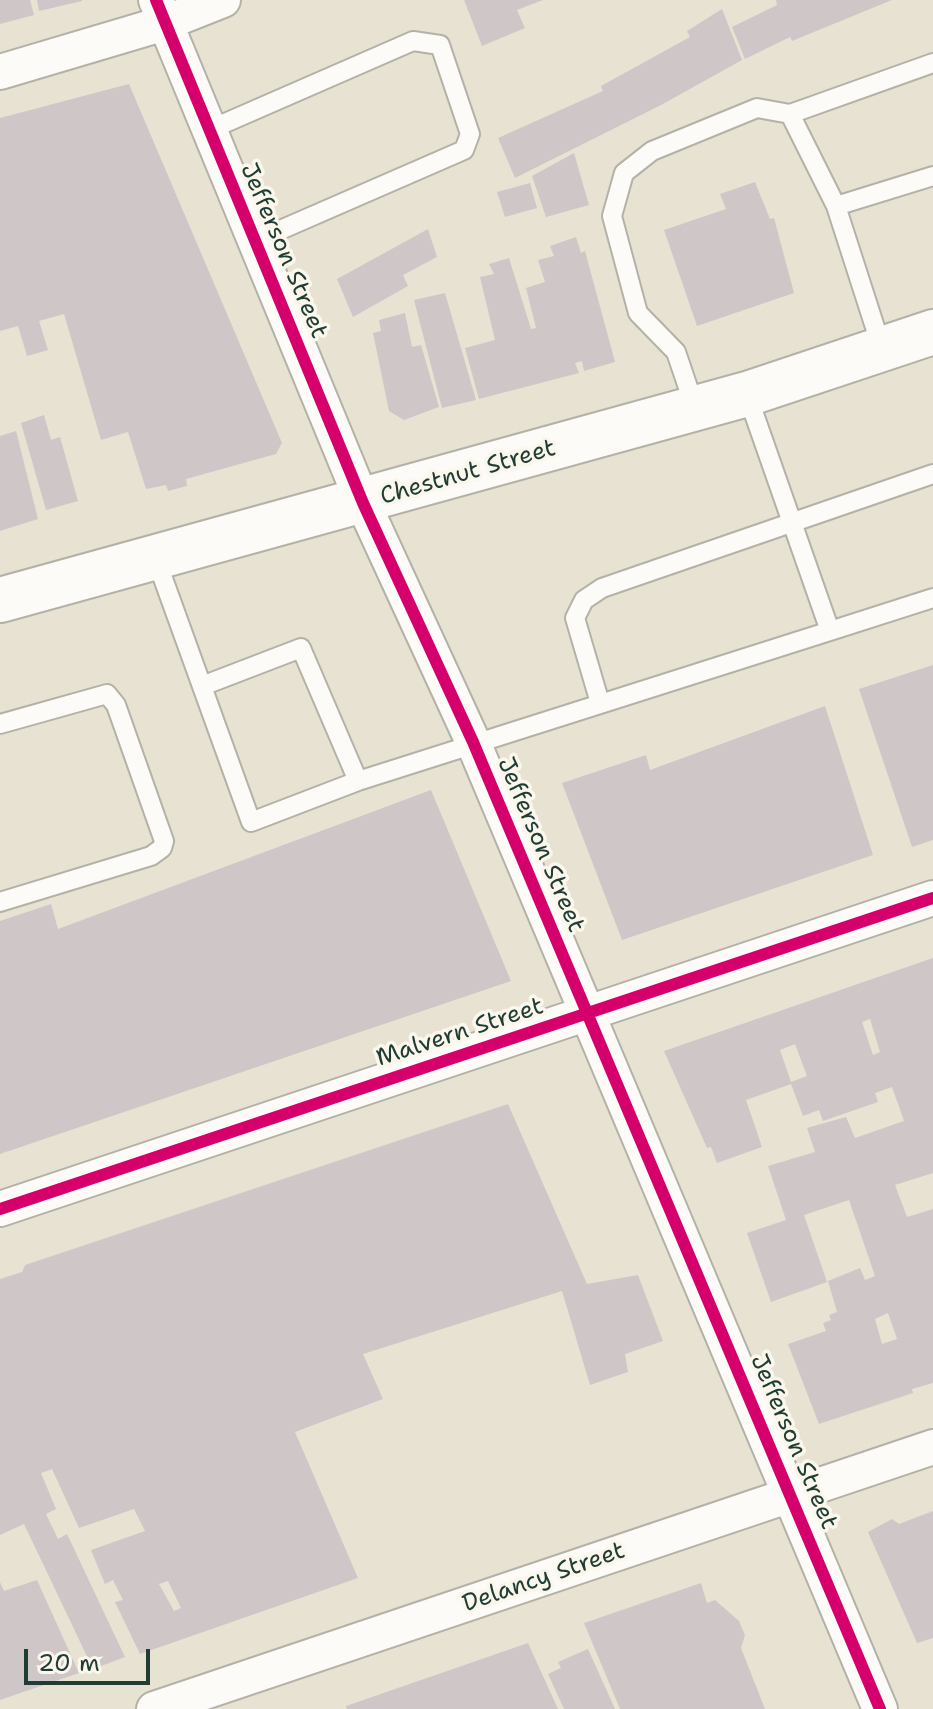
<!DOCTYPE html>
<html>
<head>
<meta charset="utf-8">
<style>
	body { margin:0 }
	#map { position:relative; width:933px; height:1709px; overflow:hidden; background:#e8e2d2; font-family:"Shantell Sans",sans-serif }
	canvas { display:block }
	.scale { position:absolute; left:24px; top:1649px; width:126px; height:36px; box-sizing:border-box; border:4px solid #1f3d34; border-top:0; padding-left:10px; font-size:24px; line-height:28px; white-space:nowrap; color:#1f3d34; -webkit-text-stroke:6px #fbf7ec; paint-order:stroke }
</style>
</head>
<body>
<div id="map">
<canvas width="933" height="1709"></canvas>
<div class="scale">20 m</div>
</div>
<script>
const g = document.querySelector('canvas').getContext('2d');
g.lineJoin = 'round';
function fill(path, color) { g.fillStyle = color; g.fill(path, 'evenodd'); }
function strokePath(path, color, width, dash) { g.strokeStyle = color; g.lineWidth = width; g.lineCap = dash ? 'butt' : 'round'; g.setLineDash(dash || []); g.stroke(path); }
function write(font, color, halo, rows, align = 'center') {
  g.font = font + ' "Shantell Sans",sans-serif'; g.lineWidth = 7; g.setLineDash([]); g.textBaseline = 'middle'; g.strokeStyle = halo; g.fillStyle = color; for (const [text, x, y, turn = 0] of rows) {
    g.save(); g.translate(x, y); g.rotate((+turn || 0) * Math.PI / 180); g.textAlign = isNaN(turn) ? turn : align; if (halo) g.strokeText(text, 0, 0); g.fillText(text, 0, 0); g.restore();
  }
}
fill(new Path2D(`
	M0,0H30L34,15L0,24Z
	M37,0H82V1L39,11Z
	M464,0H543L517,10L525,28L482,46Z
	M776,0H892L792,41L790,37L745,59L732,27L777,5Z
	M722,9L742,60L661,105L515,178L498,138L603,91L601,86L690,37L687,31Z
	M129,84L282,443L276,454L186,479L187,486L168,491L166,485L146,489L128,432L101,440L64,314L39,321L48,350L27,356L18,326L0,331V118Z
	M574,153L589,205L546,217L532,176Z
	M755,182L770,219L774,218L794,293L697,326L664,230L726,209L720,194Z
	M530,183L537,208L505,217L497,192Z
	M428,229L437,257L403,275L408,286L353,317L337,279Z
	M576,237L581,253L585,251L615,362L584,371L582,361L575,363L579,373L479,399L465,348L495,340L480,277L494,274L489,264L509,258L531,329L536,328L526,288L545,282L538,260L554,256L550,246Z
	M445,293L476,400L442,408L414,300Z
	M405,313L412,347L421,345L439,407L404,420L389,411L373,333L381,331L379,320Z
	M44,415L51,440L60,437L78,501L46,510L21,423Z
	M16,431L38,519L0,531V436Z
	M933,665V840L912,847L859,689Z
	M825,706L873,855L622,940L562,783L646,755L650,770Z
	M431,790L511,981L0,1154V921L51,904L58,929Z
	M933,958V1173L895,1185L907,1217L933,1209V1383L912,1389L913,1393L819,1424L788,1344L826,1331L823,1323L831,1320L829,1315L837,1312L828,1281L860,1268L865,1280L875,1276L849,1200L804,1215L827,1282L771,1302L747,1233L786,1220L768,1166L815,1152L807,1128L846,1117L855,1138L904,1121L892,1087L875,1093L878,1102L823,1121L819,1110L803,1116L791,1084L746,1100L762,1147L717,1163L711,1147L707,1148L664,1051ZM870,1019L880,1052L873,1055L862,1022ZM795,1044L807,1076L791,1082L780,1050ZM888,1313L897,1339L882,1344L875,1319Z
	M508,1104L587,1284L638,1275L663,1341L625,1354L628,1372L590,1385L562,1291L363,1354L383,1399L295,1432L358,1578L140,1654L115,1602L123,1600L113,1580L105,1584L91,1550L145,1531L134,1509L79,1528L52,1469L41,1473L56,1509L46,1514L58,1539L67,1534L125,1657L93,1669L24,1524L0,1535V1279L22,1272L25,1265ZM168,1581L181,1608L174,1611L159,1584Z
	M933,1511V1638L917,1643L868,1532L892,1519L899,1524Z
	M37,1580L79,1673L0,1700V1582L4,1591Z
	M701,1583L707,1603L715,1600L739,1621L745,1635L741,1648L765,1709H620L584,1623Z
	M528,1643L558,1709H347L346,1706Z
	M588,1649L615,1709H564L548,1674L561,1668L558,1662Z`), '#cfc6c8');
const service = new Path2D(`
	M790,114L933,63
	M209,130L413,41L440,45L470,134L464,150L255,241
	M836,206L933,176
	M695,408L676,352L638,313L612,216L624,173L652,151L757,108L790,114L836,206L882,349
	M156,559L251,822L358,781L301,648L202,686
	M830,631L933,598
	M600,703L575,618L584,600L602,588L933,474
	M0,724L107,694L116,705L164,841L162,848L151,856L0,902
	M358,781L830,631L747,394`);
const minor = new Path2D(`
	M156,0L363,503L473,742L880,1709
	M0,72L165,23L223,0
	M0,1209L933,898
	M154,1709L933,1447`);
const tertiary = new Path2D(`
	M0,600L747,394L933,332`);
strokePath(service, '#b3b2a7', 22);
strokePath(minor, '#b3b2a7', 38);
strokePath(tertiary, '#b3b2a7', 48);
strokePath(service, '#fcfbf8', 18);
strokePath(minor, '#fcfbf8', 34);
strokePath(tertiary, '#fcfbf8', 44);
strokePath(new Path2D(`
	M156,0L363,503L473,742L880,1709
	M0,1209L933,898`), '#d6006c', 12);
write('24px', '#1f3d34', '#fbf7ec', [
	["Jefferson Street",283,251,67],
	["Chestnut Street",468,473,-16],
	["Jefferson Street",540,845,67],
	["Malvern Street",460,1033,-18],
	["Jefferson Street",793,1442,67],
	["Delancy Street",544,1578,-19]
]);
</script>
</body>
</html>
